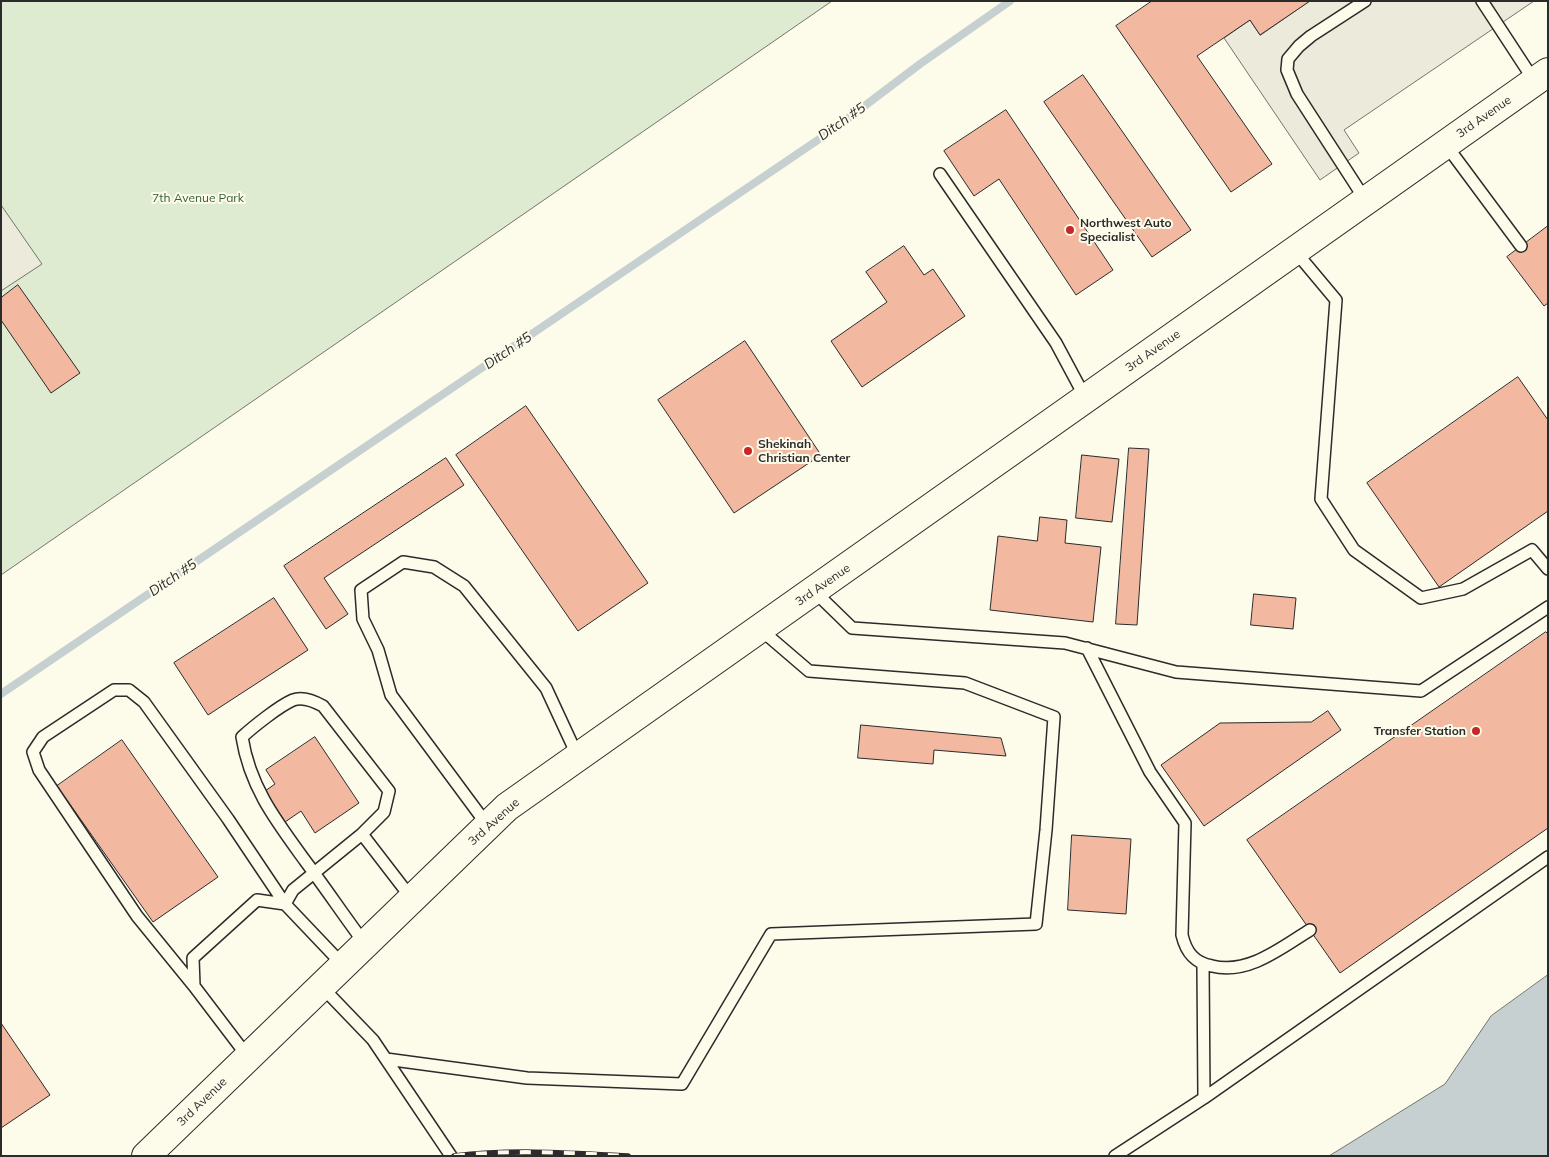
<!DOCTYPE html>
<html>
<head>
<meta charset="utf-8">
<style>
	body { margin:0 }
	#map { position:relative; width:1549px; height:1157px; overflow:hidden; background:#fdfbea; font-family:Mulish,sans-serif }
	canvas { display:block }
	.frame { position:absolute; inset:0; border:2px solid #2b2b2b; pointer-events:none }
</style>
</head>
<body>
<div id="map">
<canvas width="1549" height="1157"></canvas>
<div class="frame"></div>
</div>
<script>
const g = document.querySelector('canvas').getContext('2d');
g.lineJoin = 'round';
function fill(path, color) { g.fillStyle = color; g.fill(path, 'evenodd'); }
function strokePath(path, color, width, dash) { g.strokeStyle = color; g.lineWidth = width; g.lineCap = dash ? 'butt' : 'round'; g.setLineDash(dash || []); g.stroke(path); }
function write(font, color, halo, rows, align = 'center') {
  g.font = font + ' Mulish,sans-serif'; g.lineWidth = 4; g.setLineDash([]); g.textBaseline = 'middle'; g.strokeStyle = halo; g.fillStyle = color; for (const [text, x, y, turn = 0] of rows) {
    g.save(); g.translate(x, y); g.rotate((+turn || 0) * Math.PI / 180); g.textAlign = isNaN(turn) ? turn : align; if (halo) g.strokeText(text, 0, 0); g.fillText(text, 0, 0); g.restore();
  }
}
const green = new Path2D(`
	M1,1H832L1,575Z`);
fill(green, '#deebd1');
strokePath(green, '#74746e', 1);
const parking = new Path2D(`
	M1310,1H1534L1344,130L1359,153L1320,180L1224,38L1250,20L1260,35Z
	M1,205L42,264L1,291Z`);
fill(parking, '#eceadb');
strokePath(parking, '#74746e', 1);
const water = new Path2D(`
	M1548,975V1156H1329L1445,1084L1491,1016Z`);
fill(water, '#c7d0d0');
strokePath(water, '#74746e', 1);
strokePath(new Path2D(`
	M1,694L834,129L920,64L1010,1`), '#c7d0d0', 8);
const building = new Path2D(`
	M1152,1H1310L1260,35L1250,20L1197,56L1272,164L1231,192L1116,26Z
	M1083,75L1191,230L1152,257L1044,102Z
	M1006,110L1113,270L1076,295L999,179L974,196L944,151Z
	M1548,226V303L1544,306L1507,257Z
	M904,246L924,275L933,269L965,316L862,387L831,341L887,302L866,272Z
	M18,285L80,373L51,393L1,320V298Z
	M745,341L821,455L734,513L658,400Z
	M1518,377L1548,420V511L1439,587L1367,483Z
	M526,406L648,583L578,631L456,455Z
	M1129,448L1149,449L1137,625L1116,624Z
	M1082,455L1119,459L1112,522L1076,518Z
	M446,458L464,485L324,578L348,614L326,629L284,566Z
	M1040,517L1067,520L1065,543L1101,547L1093,622L990,610L998,536L1037,541Z
	M1254,594L1296,598L1293,629L1251,625Z
	M274,598L308,650L208,715L174,663Z
	M1546,632L1548,634V828L1340,973L1247,840Z
	M1328,711L1341,730L1204,826L1161,765L1220,723L1311,722Z
	M861,725L1001,738L1006,756L934,750L933,764L858,758Z
	M315,737L359,803L315,833L301,811L285,822L265,791L275,784L266,770Z
	M122,740L218,877L153,922L57,786Z
	M1072,835L1131,839L1126,914L1068,910Z
	M1,1023L50,1095L1,1128Z`);
fill(building, '#f2b8a0');
strokePath(building, '#2b2b2b', 1);
const lane = new Path2D(`
	M1365,1L1311,36L1299,46L1288,59L1287,70L1297,94L1366,201
	M1482,1L1535,82
	M1446,145L1521,246
	M940,174L1056,343L1086,399
	M1295,251L1336,300L1321,499L1354,550L1421,598L1463,589L1532,550L1548,569
	M814,591L852,628L1065,643L1176,672L1421,691L1548,607
	M1087,648L1150,772L1185,823L1182,935C1186,952 1194,963 1212,966C1248,975 1281,948 1310,930
	M488,826L391,695L378,650L363,619L361,590L403,562L434,567L464,586L546,688L578,757
	M365,944C345,917 326,889 306,862C277,822 250,788 242,737C253,727 279,706 293,700C303,696 314,701 323,706L389,791L384,812L362,834L412,899
	M194,986L137,916L39,770L33,752L43,737L114,690H129L144,702L228,819L285,904L293,890L362,834
	M322,987L373,1040L451,1156
	M248,1057L194,986L193,958L257,900L285,904L343,965
	M386,1059L527,1078L682,1084L771,934L1036,924L1046,830L1054,717L965,683L809,671L760,629
	M1204,1098L1548,857
	M1115,1156L1204,1098L1203,965`);
const secondary = new Path2D(`
	M146,1156L507,807L1548,72`);
strokePath(lane, '#2b2b2b', 14);
strokePath(secondary, '#2b2b2b', 30);
strokePath(lane, '#fdfbea', 11);
strokePath(secondary, '#fdfbea', 28);
const rail = new Path2D(`
	M454,1156C512,1149 570,1153 628,1156`);
strokePath(rail, '#2b2b2b', 5.5);
strokePath(rail, '#fdfbea', 4, [11]);
for (const [x, y, r, color] of [
	[1070,230,5,"#c62828"],
	[748,451,5,"#c62828"],
	[1476,731,5,"#c62828"]
]) { const dot = new Path2D(); dot.arc(x, y, r, 0, 2 * Math.PI); g.fillStyle = color; g.fill(dot); strokePath(dot, '#fdfbea', 2); }
write('12px', '#2b2b2b', '#fdfbea', [
	["3rd Avenue",1484,117,-35],
	["3rd Avenue",1153,351,-35],
	["3rd Avenue",823,585,-35],
	["3rd Avenue",494,822,-42],
	["3rd Avenue",202,1102,-44]
]);
write('12px', '#34623c', '#fdfbea', [
	["7th Avenue Park",198,198]
]);
write('bold 12px', '#2b2b2b', '#fdfbea', [
	["Northwest Auto",1080,223],
	["Specialist",1080,237],
	["Shekinah",758,444],
	["Christian Center",758,458],
	["Transfer Station",1466,731,"right"]
], 'left');
write('italic 14px', '#2b2b2b', '#fdfbea', [
	["Ditch #5",842,122,-35],
	["Ditch #5",508,351,-34],
	["Ditch #5",173,578,-34]
]);
</script>
</body>
</html>
